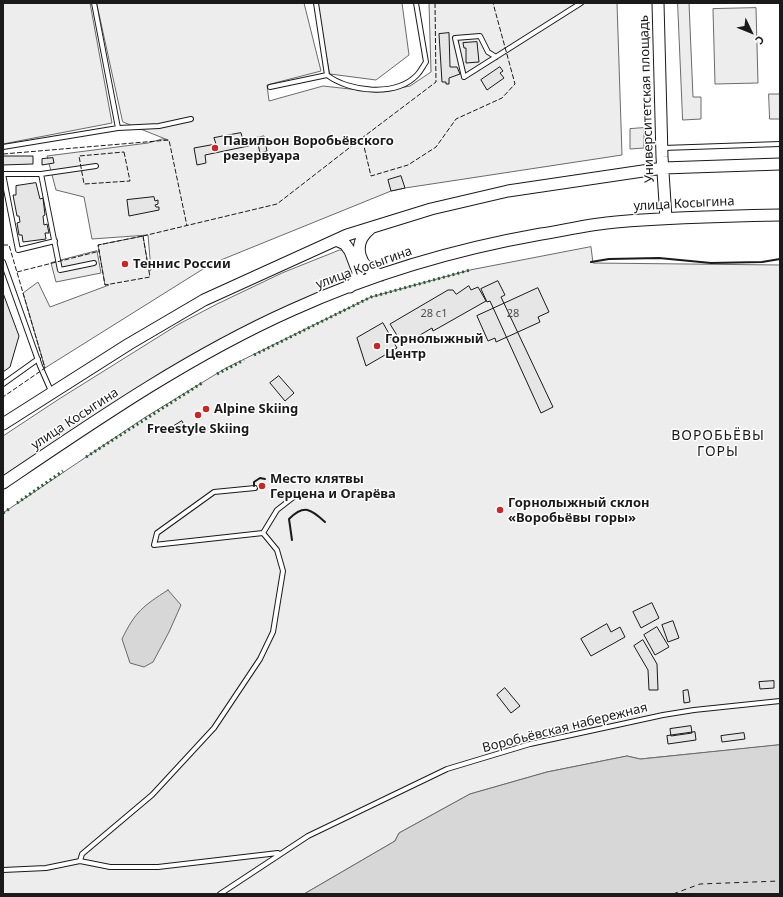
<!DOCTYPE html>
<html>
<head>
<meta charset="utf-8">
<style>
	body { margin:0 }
	#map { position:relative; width:783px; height:897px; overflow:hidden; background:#fff; font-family:"Noto Sans",sans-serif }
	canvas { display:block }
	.frame { position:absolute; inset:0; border:4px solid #1a1a1a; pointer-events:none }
	.north { position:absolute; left:731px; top:12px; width:40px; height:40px; -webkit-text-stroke:3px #fff; paint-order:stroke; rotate:133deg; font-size:11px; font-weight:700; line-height:16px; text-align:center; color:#1a1a1a }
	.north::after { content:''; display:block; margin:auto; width:14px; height:18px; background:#1a1a1a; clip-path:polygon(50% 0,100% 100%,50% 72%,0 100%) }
</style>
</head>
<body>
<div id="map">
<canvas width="783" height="897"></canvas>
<div class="frame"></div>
<div class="north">С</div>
</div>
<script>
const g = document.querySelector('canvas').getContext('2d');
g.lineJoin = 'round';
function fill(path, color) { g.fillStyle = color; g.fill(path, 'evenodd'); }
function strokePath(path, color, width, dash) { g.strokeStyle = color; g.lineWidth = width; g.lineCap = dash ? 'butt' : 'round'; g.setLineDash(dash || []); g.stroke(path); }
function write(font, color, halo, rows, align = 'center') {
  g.font = font + ' "Noto Sans",sans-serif'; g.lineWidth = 3; g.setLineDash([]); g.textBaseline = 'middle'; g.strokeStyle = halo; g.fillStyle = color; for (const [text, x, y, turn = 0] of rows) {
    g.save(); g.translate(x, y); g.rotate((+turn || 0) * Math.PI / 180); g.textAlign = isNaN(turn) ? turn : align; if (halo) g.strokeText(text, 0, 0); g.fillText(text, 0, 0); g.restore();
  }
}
const built = new Path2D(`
	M3,3H90L112,123L3,144Z
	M97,3H304L321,71L267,85L269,101L323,86L377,92L410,86L431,72L429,3H617L622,155L405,188L391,191L211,264L45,368L23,293L38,282L50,307L109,285H105L98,245L143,236L149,271L151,270L148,235L92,239L84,197L56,190L47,156L148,143L162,139L168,140L123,122Z
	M317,3H402L409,55L376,80L330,74Z
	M678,3H689L693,97H701V119L683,120Z
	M756,8L758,83L715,84L713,9Z
	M769,94H780V119H770Z
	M644,128V148L630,149V129Z
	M591,247L593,263L780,265V745L640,759L627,756L547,772L470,794L399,833L395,841L304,894H3V513L144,418L226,368L371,297L470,270Z
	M340,250L346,251L356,277L296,302L197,353L78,426L3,476V436L59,399L179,324L217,304L282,273Z
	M97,251L101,273L56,282L51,263Z`);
fill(built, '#ededed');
strokePath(built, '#6a6a6a', 1);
const water = new Path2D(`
	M168,590L181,605L169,632L153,662L144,667L130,663L122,639C135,612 143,606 168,590Z
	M780,745V894H304L395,841L399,833L470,794L547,772L627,756L640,759Z`);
fill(water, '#d7d7d7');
strokePath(water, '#6a6a6a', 1);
strokePath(new Path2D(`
	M673,894L700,884L780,881`), '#1a1a1a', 1, [5, 4]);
const building = new Path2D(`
	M449,33L450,67H457L460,74L449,78V84H446V82H442L439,34Z
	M477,42L479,62L466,63V48H464L463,43Z
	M500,67L503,71L500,73L504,78L487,90L481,80Z
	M241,133L243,140L264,136L267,151L260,153L258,144L205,155L206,163L197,165L194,148L216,144L214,138Z
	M3,156H33V164L3,165Z
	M53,158L54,163L42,165V159Z
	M401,176L405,188L391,191L388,180Z
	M36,183L40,199L43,198L45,215L43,216L44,225L47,224L49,233H45L46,239L23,242L22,235H19L17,223L20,222L19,216H17L13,195H16V186Z
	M154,197L155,201L158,200V204L155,205L156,207H159V210L129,216L127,200Z
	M498,281L505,295L501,297L553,407L541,413L490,301L487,302L481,289Z
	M469,286L471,290L478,287L486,301L433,331L432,328L403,345L390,324L448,290H453L456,294Z
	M538,288L549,312L538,317L540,322L496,342L495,338L488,341L477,316Z
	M3,293L19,336L10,367L3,372Z
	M383,323L397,348L366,366L357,338Z
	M279,376L294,393L285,401L270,383Z
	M182,421L185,427L177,431L174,426Z
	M652,603L659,618L641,628L633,612Z
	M673,621L679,638L668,642L662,625Z
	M607,624L611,632L620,627L625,637L591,656L581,639Z
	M657,627L669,647L655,655L644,635Z
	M643,640L657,664L658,690H649L648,670L634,646Z
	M774,681V688L760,689L759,682Z
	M505,688L520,706L511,713L497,695Z
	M688,690L690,702L684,703L683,691Z
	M691,726L692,733L671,736L670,729Z
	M695,732L696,740L668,744L667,736Z
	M744,733L745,739L722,742L721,736Z`);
fill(building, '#e6e6e6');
strokePath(building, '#1a1a1a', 1);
const lane = new Path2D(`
	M316,3L327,75C349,92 396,97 417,75C421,71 423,66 426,62L416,3
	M496,57L488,52L480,36L455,38L464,77L581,3
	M270,87L327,75
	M118,128L159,126L191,119
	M3,147L118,128L94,3
	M663,148L780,144
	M3,174H41L60,270L94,263
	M3,174L18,250L55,241
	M41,174L96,166
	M3,262L40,366L51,391
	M3,384L38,359
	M263,533L277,510L295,496
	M80,861L82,854L152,795L214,728L260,659L273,632L283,571L277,550L263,533L154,545L157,533L214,492L255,488
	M3,870L46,868L80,861L110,867H158L278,853
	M220,894L308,836L447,769L530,744L663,715L694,710L780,701`);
const secondary = new Path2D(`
	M658,3L662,157L666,218
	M370,229C351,244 359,269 381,275
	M336,240L345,244L350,251L358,272L357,279L350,287
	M3,424L129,344L204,300L347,235L431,209L508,191L663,168L780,164
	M3,483C96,420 189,356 292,310C371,274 456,249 541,234C566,230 591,224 616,222C670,217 725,216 780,215`);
strokePath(lane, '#1a1a1a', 6);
strokePath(secondary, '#1a1a1a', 13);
strokePath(lane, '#fff', 4);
strokePath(secondary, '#fff', 11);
strokePath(new Path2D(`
	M254,355L371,297L470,270
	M217,374L244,360
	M86,457L202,383
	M17,503L63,471
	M3,513L9,509`), '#2b5a34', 3, [2, 3]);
strokePath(new Path2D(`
	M435,3L436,82L362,138L371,176L408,165L436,147L456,119L502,98L515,84L493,3
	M124,152L130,181L84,184L79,156Z
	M3,154L169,140L187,226
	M143,236L277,204L362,138
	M143,236L150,277L105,285L98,245Z
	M3,245H9L45,368L3,397
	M17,272L100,251`), '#1a1a1a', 1, [5, 2]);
strokePath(new Path2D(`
	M591,262L609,259L659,258L711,263L762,262L780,259
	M254,486V482L260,478L265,479
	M292,540L289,519C304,504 311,509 325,522`), '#1a1a1a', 2);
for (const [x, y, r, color] of [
	[215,148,4,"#c62828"],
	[125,264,4,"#c62828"],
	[377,346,4,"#c62828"],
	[206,409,4,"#c62828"],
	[198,415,4,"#c62828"],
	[262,486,4,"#c62828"],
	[500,510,4,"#c62828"]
]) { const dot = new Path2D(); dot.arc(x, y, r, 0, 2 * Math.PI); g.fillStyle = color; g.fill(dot); strokePath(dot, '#fff', 1.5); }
write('11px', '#4d4d4d', null, [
	["28 с1",434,314],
	["28",513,314]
]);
write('13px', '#1a1a1a', '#fff', [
	["Университетская площадь",647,99,-92],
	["улица Косыгина",684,204,-3],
	["улица Косыгина",364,268,-20],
	["улица Косыгина",75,419,-33],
	["Воробьёвская набережная",565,728,-14]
]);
write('bold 13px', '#1a1a1a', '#fff', [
	["Павильон Воробьёвского",223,141],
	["резервуара",223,156],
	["Теннис России",133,264],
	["Горнолыжный",385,339],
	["Центр",385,354],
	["Alpine Skiing",214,409],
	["Freestyle Skiing",198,429,"center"],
	["Место клятвы",270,479],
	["Герцена и Огарёва",270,494],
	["Горнолыжный склон",508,503],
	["«Воробьёвы горы»",508,518]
], 'left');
g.letterSpacing = '1px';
write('14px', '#1a1a1a', '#fff', [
	["ВОРОБЬЁВЫ",718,436],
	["ГОРЫ",718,452]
]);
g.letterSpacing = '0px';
</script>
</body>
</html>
